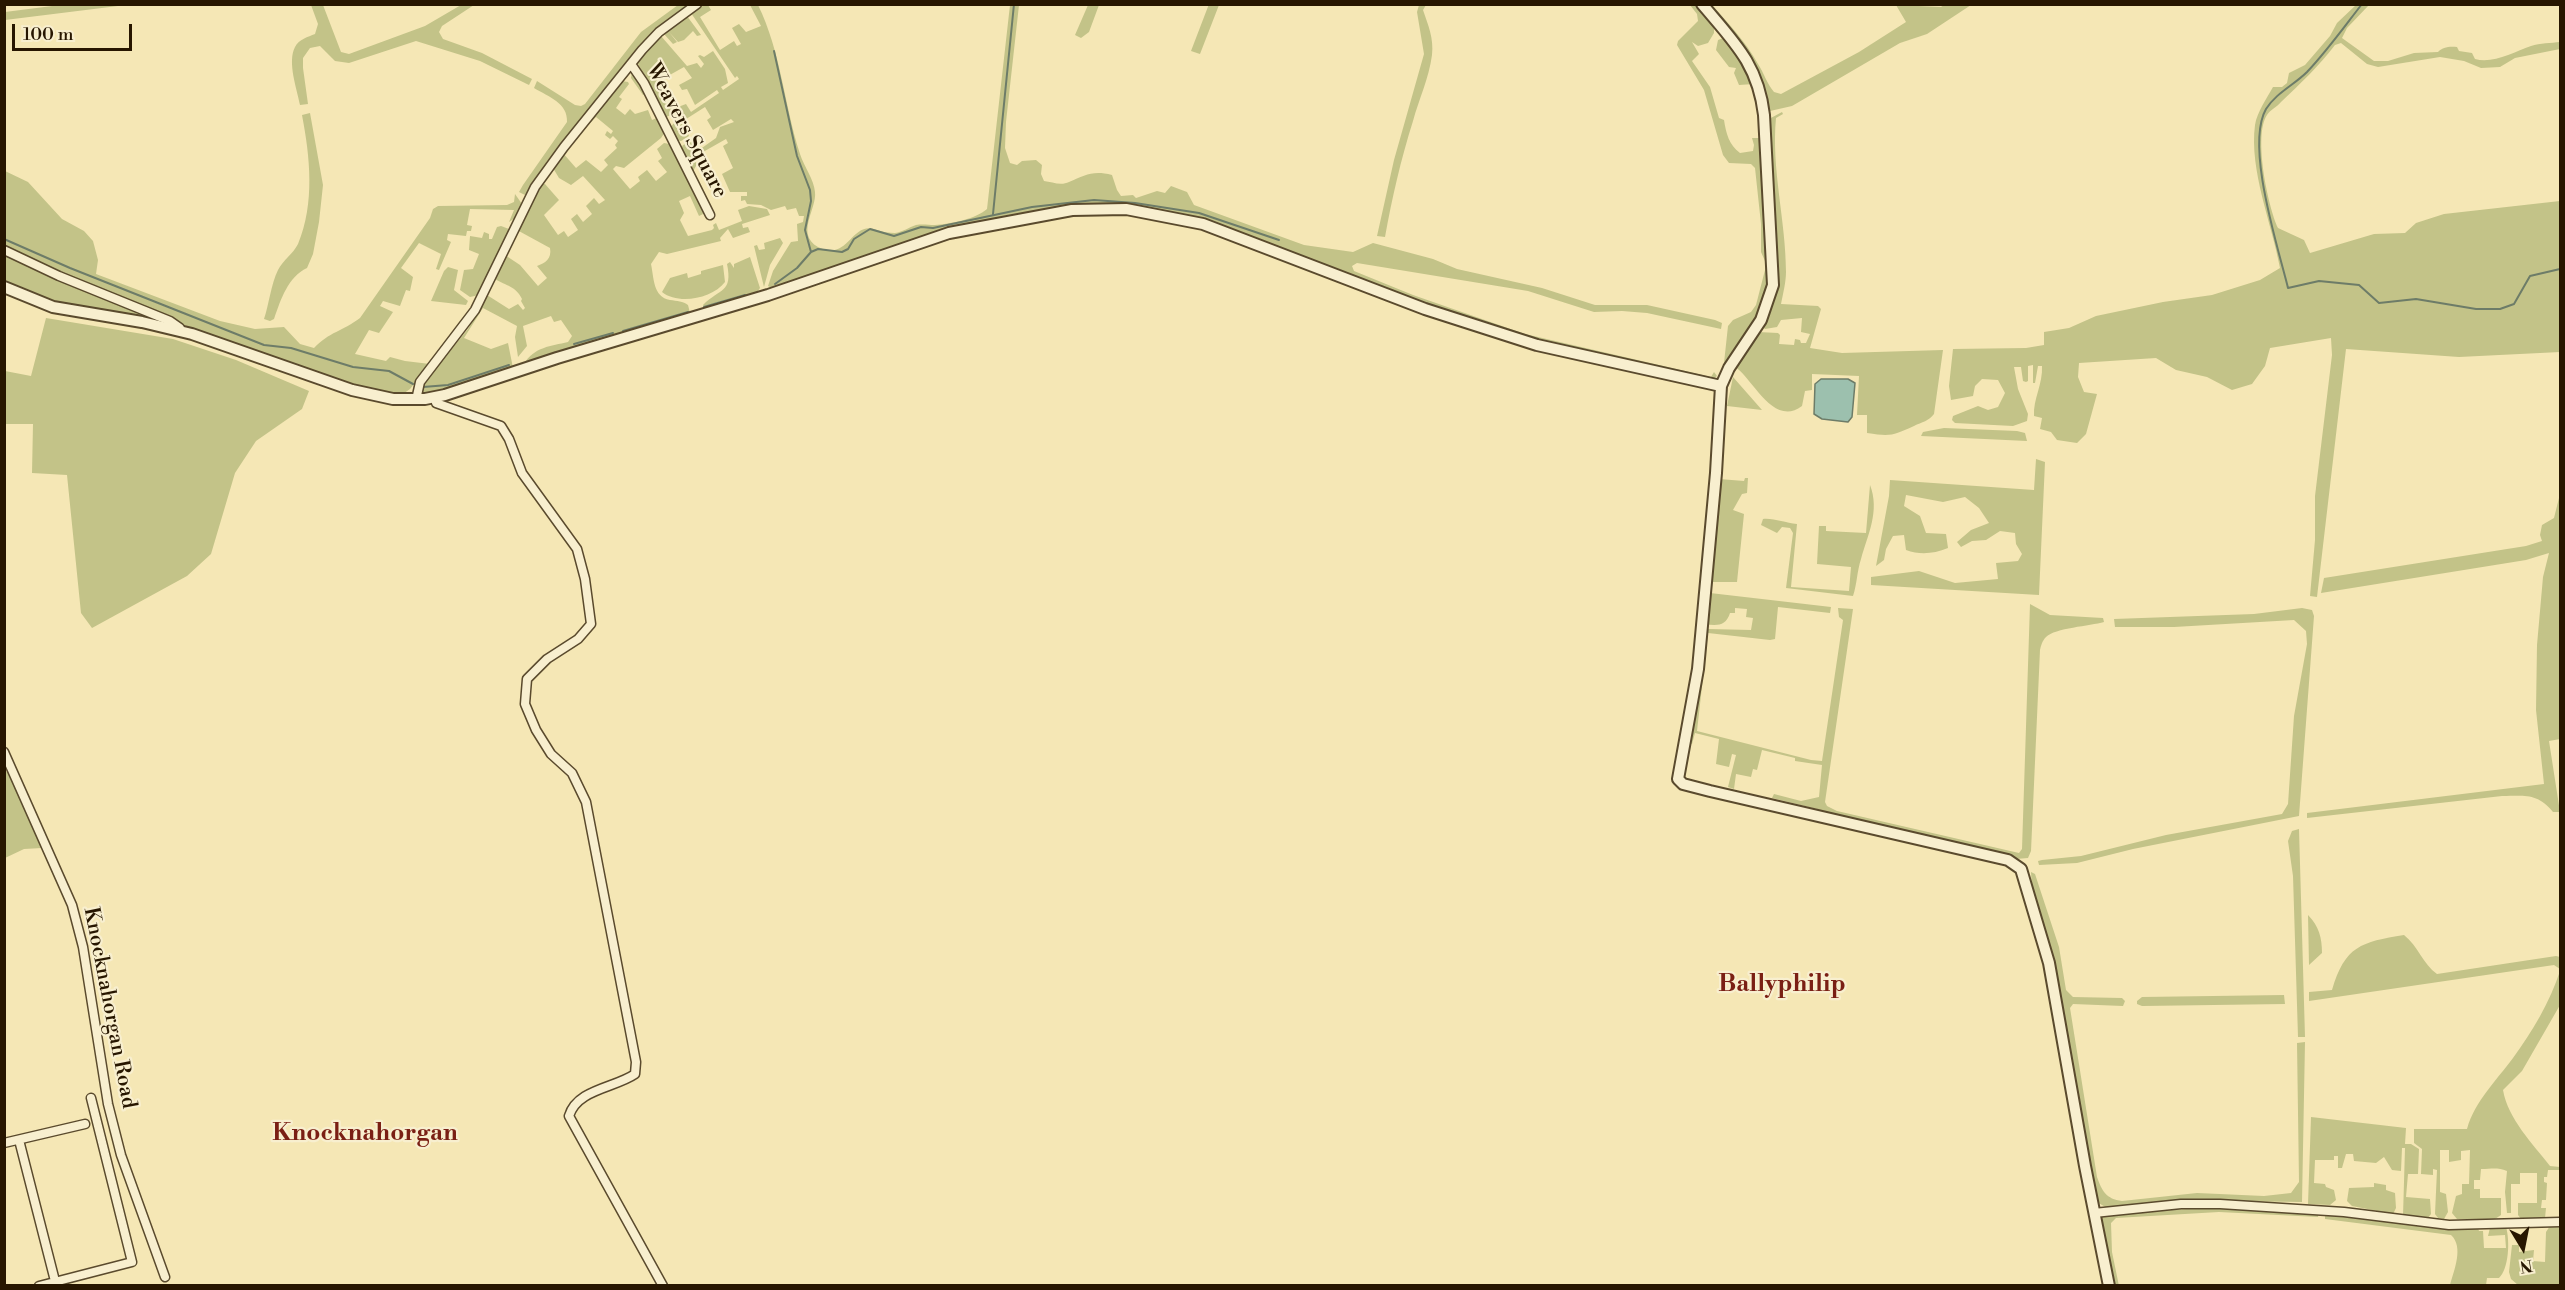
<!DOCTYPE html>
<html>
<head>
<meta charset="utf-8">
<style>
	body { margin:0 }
	#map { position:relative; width:2565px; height:1290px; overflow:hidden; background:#f5e7b5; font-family:"Libre Bodoni",serif }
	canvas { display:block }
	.frame { position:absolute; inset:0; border:6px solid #271600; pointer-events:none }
	.north { position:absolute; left:2493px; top:1218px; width:60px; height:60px; -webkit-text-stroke:4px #f8efcf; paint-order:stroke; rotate:170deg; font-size:16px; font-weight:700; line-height:24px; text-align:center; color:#271600 }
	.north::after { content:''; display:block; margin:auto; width:21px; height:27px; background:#271600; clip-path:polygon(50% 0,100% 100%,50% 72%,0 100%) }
	.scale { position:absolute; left:12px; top:24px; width:120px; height:27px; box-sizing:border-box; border:3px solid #271600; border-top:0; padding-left:8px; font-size:18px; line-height:21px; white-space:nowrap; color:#271600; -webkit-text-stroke:4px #f8efcf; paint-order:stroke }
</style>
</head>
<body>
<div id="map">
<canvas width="2565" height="1290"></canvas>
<div class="frame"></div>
<div class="north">N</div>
<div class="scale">100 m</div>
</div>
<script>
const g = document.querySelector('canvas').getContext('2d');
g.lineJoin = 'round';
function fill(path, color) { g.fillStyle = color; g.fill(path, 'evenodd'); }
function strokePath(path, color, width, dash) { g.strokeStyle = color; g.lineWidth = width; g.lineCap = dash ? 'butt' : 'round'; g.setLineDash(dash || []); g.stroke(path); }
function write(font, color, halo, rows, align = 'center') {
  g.font = font + ' "Libre Bodoni",serif'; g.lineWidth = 4.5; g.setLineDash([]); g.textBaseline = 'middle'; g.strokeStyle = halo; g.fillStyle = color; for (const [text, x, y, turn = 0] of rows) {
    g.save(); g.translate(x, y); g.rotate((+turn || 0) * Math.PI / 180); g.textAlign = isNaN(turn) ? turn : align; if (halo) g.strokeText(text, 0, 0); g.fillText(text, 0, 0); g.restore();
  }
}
fill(new Path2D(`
	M1209,4L1219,5L1200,54L1191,51Z
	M60,5V4L126,5L5,20V12Z
	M311,5H323L341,52L349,54L425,26L461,5H474L442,26L439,32L443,39L482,53L532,79L529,85L480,61L416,41L349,63L335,61L320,46L310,48L303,58V68L308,104L300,105C297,89 287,62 295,47C299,39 308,37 315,34L318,24Z
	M678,5H688L587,112L548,160L525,195L519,192L523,185L567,122C568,103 549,97 534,88L537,81L575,105L581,106L585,104L641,32Z
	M704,5H708L711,10L700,17L720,50L734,41L737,46L741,44L732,28L739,24L746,32L761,26L750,5H758C781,52 784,104 800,154C804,167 814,179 815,192C817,209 795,234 818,247C849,263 851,219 877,230C882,232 889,233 895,233C903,232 909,227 916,225C923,224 928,225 935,225C950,224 976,219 987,209L1010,5H1019L1006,122L1005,148L1010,163L1017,165L1022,161L1036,160L1042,165L1041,174L1044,181C1052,182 1061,186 1069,182C1085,175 1093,170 1112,175L1117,190L1121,196L1133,195L1136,198L1157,191L1165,193L1171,186L1187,192L1194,205L1304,245L1353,252L1373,243L1433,259L1457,269L1542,288L1595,305H1647L1715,320L1722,323L1721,329L1647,313L1622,311L1594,312L1528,291L1357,263L1352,266L1354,271L1413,295L1525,334L1711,377L1714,372L1717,376L1711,381L1581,353L1447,313L1172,213L1035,212L773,289L768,286L773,271L791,242L798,241L797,224L803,222L804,216H799L796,208L787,210L785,206L771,210L761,205L747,204L745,200L741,201V196H747V192H730L722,174L733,168L723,146L728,143L726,139L696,156V166L692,173L680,150L683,145L694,141L699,150L716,138L720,127L734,122L731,119L713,130L707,120L711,117L705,107L683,121L689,136L681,141L676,140L670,129L673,124L684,118L678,107L686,104L691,112L719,93L717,90L695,105L687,89L682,90L679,85L692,78L684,67L659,81L672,109L671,115L664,118L638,64V60L661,36L687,66L697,63L701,68L704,64L698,56L700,55L704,57L713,51L725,69L728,83L721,87L723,90L739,79L737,76L735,78L691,13Z
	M1088,5H1099L1089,32L1081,38L1075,35Z
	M1419,5H1426L1423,10C1428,25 1434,38 1432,55C1429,78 1419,99 1413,121C1401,159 1392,198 1385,237L1377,236L1394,160L1424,54L1417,12Z
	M1690,5H1698L1714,26V33L1708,43L1698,46L1692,42L1699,54L1692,61L1710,87L1719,118L1724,120C1726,133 1729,145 1740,153L1753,151L1754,145L1752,138H1761L1769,286L1762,311L1726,365L1724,363L1728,326L1733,320L1751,312L1756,305L1765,270V261L1761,252V224L1755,168L1751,164L1729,163L1723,155L1704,90L1677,45L1678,41L1698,21L1697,14Z
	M1705,5H1712C1728,23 1746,42 1758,64C1764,73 1767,84 1774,92L1781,94L1859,52L1906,22L1896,5L1941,7L1944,5H1971L1927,34L1900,43L1792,106L1770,111L1768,110L1760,79Z
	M2356,5H2369L2347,28L2342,38L2374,61H2388L2414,53L2438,52C2442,47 2450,46 2457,47L2459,51L2472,53L2475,59C2493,64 2514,52 2531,46C2540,43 2551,43 2560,42V49L2515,58L2500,67L2481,68L2464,61L2440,57L2378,67L2367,64L2341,43L2335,45C2319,66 2300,84 2281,102C2277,107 2270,110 2267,115C2253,136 2268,206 2278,228L2304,240L2310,253L2374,234L2405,233L2416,223L2444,214L2560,201V352L2459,357L2346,349L2317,597L2310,596L2315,540V496L2332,355L2331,338L2270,348L2265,366L2252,384L2232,390L2207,377L2176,370L2156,358L2079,363L2078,377L2084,392L2097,394L2086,434L2077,443L2057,440L2051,432L2040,429L2042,418L2034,416C2033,399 2043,384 2042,366H2038L2035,383H2033V365L2028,366V381L2026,382L2023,381L2021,367H2014L2018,389L2028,414L2027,421L2013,426L1955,423L1952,420L1953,416L1978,406L1988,410L1998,407L2005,393L1998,380L1982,379L1975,386L1973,396L1951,400L1949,386L1953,349L2026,348L2044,345V332L2069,328L2096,316L2163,302L2212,295L2260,280L2280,268C2272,224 2249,170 2255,125C2257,112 2267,98 2273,87H2282L2287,83L2289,73L2305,65L2330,36L2337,23Z
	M687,16L701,35L697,36L693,31L684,40L678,42L669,32L677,42L673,44L664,34Z
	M1726,37L1734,46L1754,84L1739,85L1734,73L1736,68L1729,67L1716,50L1718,40Z
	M632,71L634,72L665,132L661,138L624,168L616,166L613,169L630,189L640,181L638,177L647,170L656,181L667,172L658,161L662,158L657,149L664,143L670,144L705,213L699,216L690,196L679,201L684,213L680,220L688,236L712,230L714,228L713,225L716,223L719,230L742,221L738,210L749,206L767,209L770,215L742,224L743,228L748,227L750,232L733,238L728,229L720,238L721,241L667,254L659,252L651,264C654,278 653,297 670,300C677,301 683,301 688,305L690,313L524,364C534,347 551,346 568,342L572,336L561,320L554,322L551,316L523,326L527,346L518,357L515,337L517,326L483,308L464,338L491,349L508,343L513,368L454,388L425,393L422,391V385L468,329L487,295L509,309L518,304L523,310L525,308L521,301L522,299C516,286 506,286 495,279L505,255L520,265L538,286L547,278L537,266C545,263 552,259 550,248L517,230L540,183L545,184L559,200L544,215L558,235L564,231L568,237L578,230L571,219L577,214L583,222L592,214L586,206L594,198L599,204L605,200L583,176L571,185L559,178L553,168L562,152L576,168L586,160L601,172L608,165L604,160L617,148L615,145L618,141L613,136L610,139L605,135L607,131L611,134L613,131L596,117L590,123L591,118L622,81L628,82L629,84L619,97L622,99L616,108L625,115L630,109L635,114L648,110L652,120L657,118L645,94L643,95L631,78Z
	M1782,112L1783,114L1776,118C1771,169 1786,221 1786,272C1786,282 1783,294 1781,304L1818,306L1821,309L1810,348L1842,353L1943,350L1934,414C1929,421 1922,422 1914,426C1893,435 1892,437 1867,433V415H1857L1859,376L1812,374V390L1805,391L1802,406C1773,428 1753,378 1734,366L1758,332L1778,333L1780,335L1779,344L1794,345L1795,339L1800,340L1801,343H1806L1810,334L1801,332L1802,318L1781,320L1777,327L1765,329L1762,326L1777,272L1769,119Z
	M310,113L323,185L319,222L313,254L307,268C288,277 281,299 274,319L270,321L264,319C269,304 271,284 278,270C283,260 293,254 298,244C315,203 310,157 302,115Z
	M5,171L28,182L62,219L84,231L93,241L98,260L96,274L220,321L255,329L284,327L300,344L314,348C329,332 343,331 360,318L430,218L433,209L438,206L507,205L514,202L515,194L522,204L515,218L509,222L514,210L470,209L467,225L472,226L471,231H467L466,236L448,234L447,240L451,242L439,270L436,269L441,254L419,243L401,268L413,277L410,291L406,290L400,306L383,301L380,306L393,312L379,333L369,330L355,354L386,361L390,357L405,361L430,364L410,389L400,396L379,394C252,351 125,307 5,247Z
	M501,226L509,229L479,295L470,297L460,290L464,270L473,269L479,254L469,250L470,236L482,238L484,232L489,234V239H492L497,227Z
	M780,238L783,243L770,265L764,287L754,246L757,245L759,250L765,249L764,243Z
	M4,253L22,263L167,323L54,305L5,285Z
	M750,257L760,288L756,294L705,310L703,305C720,288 733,293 727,264L730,262L734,268V264Z
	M723,265L725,282C712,299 678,305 662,292L670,278L687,273L688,278L701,274V271Z
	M448,267L458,270L454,290L468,301L466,305L431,301L444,271Z
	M46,318L173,339L236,360L309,391L302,409L256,441L235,473L211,554L187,576L92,628L81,613L67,475L32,473L33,424H5V371L31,376Z
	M1733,377L1762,410L1727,406Z
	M1944,428L2017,431L2025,433L2027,441L1921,436L1923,432Z
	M2036,459L2045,462L2039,595L1871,585V577L1919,571L1955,583L1998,579L1996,563L2018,561L2022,554L2016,544L2015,533L2000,531L1986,540L1972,541L1961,547L1957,542L1971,530L1989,523L1979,508L1965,497L1943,502L1906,495L1904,506L1920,516L1926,533L1946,534L1948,548C1933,554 1920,555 1906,550L1904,535L1893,536L1886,549L1884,560L1876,566L1889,496L1890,480L2034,490Z
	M1745,478H1748L1747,493L1742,494L1733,510L1744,514L1737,582H1710L1719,479L1744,481Z
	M1870,485C1880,511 1868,534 1861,559C1857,571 1857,584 1853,596L1786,588L1793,533L1790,528L1782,527L1777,533L1761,525L1763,519C1774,518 1785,523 1797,524L1791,587L1849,591L1851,567L1817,564L1819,526H1826V531L1866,533Z
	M2560,494V739L2549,741L2560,812H2553C2537,793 2526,796 2502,796L2307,818V813L2544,784L2536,710L2537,645L2543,577L2549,553L2526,560L2321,593L2324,578L2526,546L2542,541L2540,535L2542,525L2554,518Z
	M1710,593L1831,607L1830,613L1778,607L1775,639L1770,640L1708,633L1697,731L1811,760L1822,761L1843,620L1839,617L1838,608L1853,609L1825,802L1827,806L1837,811L2019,853L2022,849L2030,604L2050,615L2103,618L2104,622C2090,626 2055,628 2046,637C2042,641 2041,646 2040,650L2031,851L2028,858L2016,859L1817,813V809L1772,798L1774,794L1801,801L1819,797L1822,765L1795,761V758L1762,750L1757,770L1753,769L1751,777L1736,774L1734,789L1728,787L1736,755L1732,754L1729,767L1716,764L1719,739L1695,733L1692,744L1689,743L1705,632H1708V629L1751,630L1753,618L1746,617L1747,609L1735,608V613H1730C1726,626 1717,626 1705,624Z
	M2302,608L2312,610L2314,616L2299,816L2133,849L2077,863L2039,865L2038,861L2042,860L2081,856L2166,835L2282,814L2288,804L2294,716L2307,644L2306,631L2294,620L2174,627H2115L2114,619L2254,614Z
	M4,769L22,787L42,848L24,849L5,858Z
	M2299,829L2305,1037H2298L2293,876L2288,841L2292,831Z
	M2031,872L2035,874L2059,947L2066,990L2073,997L2122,998L2125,1001L2123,1006L2073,1004L2070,1008L2097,1177C2102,1191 2106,1199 2122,1201L2197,1193L2264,1196L2291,1193L2299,1182L2297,1043L2305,1042L2302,1202L2233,1201L2107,1208L2097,1202L2054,962L2032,888Z
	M2308,915C2319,926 2322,938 2322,953L2309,965Z
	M2404,935C2418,946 2423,964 2437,974L2556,956L2560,957V969L2554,965L2309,1001V992L2332,990C2345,946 2361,942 2404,935Z
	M2560,971V1005L2522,1071L2503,1090C2508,1119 2533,1144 2550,1166L2560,1167V1170H2548L2547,1177H2544V1182L2547,1183L2546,1200H2542L2541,1208H2546L2545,1218L2521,1219L2518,1215V1203H2537V1173H2520V1184H2511V1213H2507L2505,1192L2507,1171C2497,1167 2492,1169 2481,1169L2480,1180H2474V1189H2480V1198H2501V1215L2495,1219H2457L2452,1213L2456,1196L2462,1194V1184H2469L2470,1150L2461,1151V1160L2449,1162V1150H2440V1192L2446,1194L2448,1212L2444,1219L2438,1218L2435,1214L2437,1170L2433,1169V1175L2421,1174L2422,1149L2414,1143V1129H2467C2475,1101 2496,1081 2513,1058C2532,1032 2550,1002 2560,971Z
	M2284,995L2285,1004L2142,1006L2137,1004V1001L2142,997Z
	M2311,1117L2406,1128L2405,1144H2411L2419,1149L2418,1174H2408L2406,1197L2430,1199L2431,1214L2428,1218L2403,1216L2405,1148H2402L2401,1171L2392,1170L2384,1157L2376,1163L2354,1161L2353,1154H2346L2342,1168H2338V1156H2334V1160H2315L2314,1183L2325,1184L2326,1187L2334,1190L2336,1200L2330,1205L2308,1204Z
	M2374,1183L2386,1185V1190L2395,1193L2396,1208L2393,1214L2352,1206L2347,1201L2349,1188L2374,1187Z
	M2220,1207L2319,1212L2318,1217L2219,1212L2116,1218L2111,1223L2112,1252L2119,1286L2113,1285L2098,1217L2102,1214Z
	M2325,1213L2453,1229L2478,1228L2479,1231H2483L2484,1248H2506L2505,1235L2488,1236L2490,1228L2506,1227C2510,1240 2509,1269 2499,1278H2487L2486,1285H2450C2454,1270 2464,1247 2451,1235L2325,1219Z
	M2550,1226H2560V1285H2518L2511,1279L2509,1272L2512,1245H2519V1252L2534,1250L2533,1261L2545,1262L2546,1232Z`), '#c3c388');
const water = new Path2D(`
	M1821,379H1848L1855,383L1852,417L1848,422L1822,419L1814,414L1815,384Z`);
fill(water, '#9cc0ae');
strokePath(water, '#6d7c68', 1.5);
strokePath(new Path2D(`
	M2362,4C2344,27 2327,51 2307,72C2294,85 2276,93 2266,109C2245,146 2278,247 2288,288L2319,281L2359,285L2379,303L2416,299L2476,309H2500L2514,304L2530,276L2560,269
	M774,51L797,156L810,190L811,201L805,230L811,252
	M993,214L1014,4
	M4,239L70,268L264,345L291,348L353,367L389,371L413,384
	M775,284L797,268L811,252L818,249L842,252L848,249L854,239L870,229L894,236L921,227L933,228L1032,207L1094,200L1135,203L1199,213L1279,240
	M704,307L745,295
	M623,331L688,312
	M574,344L613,333
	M423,387L448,385L509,365`), '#6d7c68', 2);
const minor = new Path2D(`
	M631,64L644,83L710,215
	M4,250L59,276L170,321L180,328V331
	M435,398L436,403L501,426L509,439L522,473L577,549L585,579L591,624L578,639L547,659L527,679L525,704L536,730L551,754L572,773L586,802L636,1062L635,1074C615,1088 577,1089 569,1116L663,1286
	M416,400L420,382L475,310L535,187L564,147L642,50L659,32L697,4
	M4,752L72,905L83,947L108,1104L121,1155L165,1277
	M19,1140L55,1281
	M4,1143L85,1124
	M2094,1213L2181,1204H2220L2344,1212L2449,1225L2560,1222
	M39,1286L132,1262L91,1098`);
const tertiary = new Path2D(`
	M1702,4C1734,42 1758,64 1764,115L1773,285L1761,320L1729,368L1721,386L1716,473L1698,669L1678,779L1683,784L1710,791L2008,860L2021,869L2049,963L2085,1166L2109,1286
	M4,287L53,307L142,322L192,334L352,390L393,399H425L445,395L557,358L768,295L949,233L1072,210L1126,209L1203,224L1425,309L1537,345L1721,386`);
strokePath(minor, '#5a4a2d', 11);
strokePath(tertiary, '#5a4a2d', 14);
strokePath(minor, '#f8efcf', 8);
strokePath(tertiary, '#f8efcf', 10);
write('21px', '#271600', '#f8efcf', [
	["Weavers Square",686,131,62],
	["Knocknahorgan Road",109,1008,79]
]);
write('bold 24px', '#7a1f14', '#f8efcf', [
	["Ballyphilip",1782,985],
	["Knocknahorgan",365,1134]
]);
</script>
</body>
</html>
